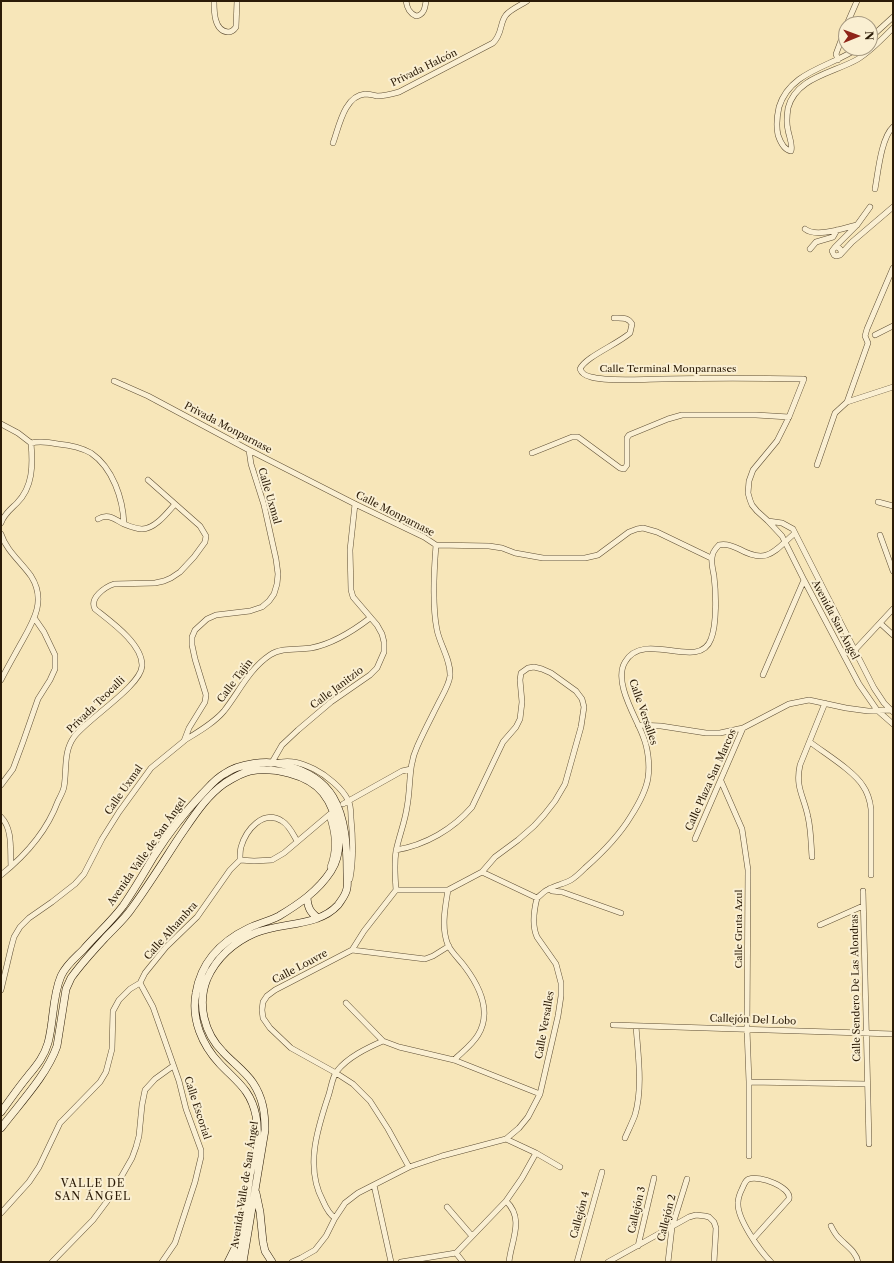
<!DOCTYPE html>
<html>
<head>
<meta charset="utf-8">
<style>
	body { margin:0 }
	#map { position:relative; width:894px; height:1263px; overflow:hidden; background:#f7e6b9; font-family:"Libre Caslon Text",serif }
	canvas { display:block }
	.frame { position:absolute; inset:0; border:2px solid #2b1b07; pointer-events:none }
	.north { position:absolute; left:838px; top:16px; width:40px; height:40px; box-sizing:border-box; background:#faefd2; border:1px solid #a79a81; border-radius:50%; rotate:89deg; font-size:11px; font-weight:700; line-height:16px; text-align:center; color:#2b1b07 }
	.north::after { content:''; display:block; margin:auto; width:14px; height:18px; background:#8f2418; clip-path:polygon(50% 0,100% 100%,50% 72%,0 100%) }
</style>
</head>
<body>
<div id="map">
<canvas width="894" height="1263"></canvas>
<div class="frame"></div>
<div class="north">N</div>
</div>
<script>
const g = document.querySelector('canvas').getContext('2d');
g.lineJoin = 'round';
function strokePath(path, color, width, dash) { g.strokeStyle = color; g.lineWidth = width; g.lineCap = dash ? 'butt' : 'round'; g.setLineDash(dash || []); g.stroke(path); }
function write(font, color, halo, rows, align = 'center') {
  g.font = font + ' "Libre Caslon Text",serif'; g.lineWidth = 4; g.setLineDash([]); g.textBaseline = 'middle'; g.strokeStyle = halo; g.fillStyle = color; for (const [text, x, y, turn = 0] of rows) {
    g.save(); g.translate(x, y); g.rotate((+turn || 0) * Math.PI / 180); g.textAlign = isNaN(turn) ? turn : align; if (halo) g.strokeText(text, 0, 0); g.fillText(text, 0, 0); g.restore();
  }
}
const street = new Path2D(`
	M214,1C214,11 214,31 228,32C232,32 234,30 236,27L237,1
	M406,1C407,8 409,13 416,16C424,15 425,8 426,1
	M847,24L857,1
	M870,38L893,17
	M858,48C831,67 790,71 779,107C777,116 776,126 778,135C780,141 784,150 791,151C793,144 789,137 788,130C786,123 787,115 788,108C796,77 834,73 858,59C871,51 882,39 893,28
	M838,60L836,54L846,27
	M333,143C339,127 344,96 365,94C369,94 373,95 377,96C385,96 392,94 399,92L493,43C503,33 499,24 506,15C511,9 521,5 527,1
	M875,189C878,173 881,138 893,127
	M805,229C816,238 844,228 857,225
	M835,247L857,225L870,207
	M810,249L816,242L833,237L837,230
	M841,252C841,249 839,247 835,247L832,251L834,255L836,256L840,255L852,242L893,207
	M614,318C622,318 628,317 632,324L630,333C618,344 585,357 580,369C582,374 586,376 591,377C609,382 642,379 662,379C709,378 756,378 804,379L789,417L777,441L753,470L749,481L748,493L750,500L752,505L757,511L768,521L782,536L804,580L859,684L877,710L893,724
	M875,335L893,326
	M114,381L148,396L249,450L355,504L424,537L436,545L489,546L502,548L515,553L543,558H585L598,555L629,532L637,529L643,528L657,532L711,558
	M847,402L893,387
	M1,424L18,433L31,443C40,441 48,442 58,444C69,445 82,448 91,453C113,468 123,499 124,524C129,526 136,529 142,529C155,529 167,513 175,504
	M532,453L572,437H578L620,468L624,469L627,465V438L629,435L668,419L682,415H756L789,417
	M817,465L835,413L847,402L868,343L865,336L867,329L893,268
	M878,502L893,506
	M98,519C108,513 114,519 124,524
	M768,521L782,523L793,529L874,688L884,703L893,712
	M1,523C4,514 11,509 17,503C33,487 33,465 31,443
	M1,534C6,550 21,562 31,576C47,601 33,622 20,645C14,656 7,668 1,680
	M880,535L893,571
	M880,623L893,635
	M854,651L893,609
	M763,675L804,580
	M638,725L661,726L706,733H720L743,728L789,704L809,700L846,708L868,711L890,710
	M185,740C198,732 214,723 224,711C239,692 249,669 270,655C282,647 298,650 311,648C333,644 353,631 370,618
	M810,742C824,753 854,771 863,786C868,793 870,801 871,809V875
	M276,763C290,759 301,763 314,769C326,775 342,788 348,800C351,805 351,812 351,818C353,838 354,858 350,879
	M271,764L282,745L298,730L331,702L370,675L377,668L384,652V642L382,634L377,625L353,597L351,590L350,550L355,504
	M721,781L742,829L748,870L747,1029L749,1082L867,1084
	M1,785L13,769L23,742L38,699L50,680L55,669V655L44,632L35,619
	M343,804L402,771L411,769
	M329,815C335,834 337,849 330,867
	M1,817C13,829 10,850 11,866
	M695,839L743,728
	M396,850C426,845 453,829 472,807L503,742L516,727L520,719L522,702L520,680L521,673L528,668L534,667L542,669L551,673L576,691L582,699L584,707L581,727L565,784L555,801L544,815L534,826L518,840L495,857L482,872L448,890H396L364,931L352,950L275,990L267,996L263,1002L262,1010L263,1018L270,1028L291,1048L336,1073L353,1084L370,1101L388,1129L409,1167
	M812,857C811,844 811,830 808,817C804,796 795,788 800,765L825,703
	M240,860L254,861L272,860L284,853L330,814
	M482,872L537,898
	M1,875C26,855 47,831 58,801C60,797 63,792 64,787C67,771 63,752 74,737C87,719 141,686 142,666C143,644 110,621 95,609C89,598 105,587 114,584L155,583L164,581L171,578L180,572L194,557L205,542L206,536L200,526L148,480
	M549,889L552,891L562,892L621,913
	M396,890C395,877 394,864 396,851C399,836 405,822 407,807C411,787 408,766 417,747C423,733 431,718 438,704C442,696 449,685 450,676C451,660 440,645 437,630C432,606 434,570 436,545
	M448,890C445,908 441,928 448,945C452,953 460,960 465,967C480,987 492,1012 478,1035C472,1045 462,1052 454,1060
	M863,891L869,1144
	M820,925L863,906
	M352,950L425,959L433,956L449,946
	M140,983L153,1007L179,1081L186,1109L201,1150V1157L195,1182L175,1243L162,1262
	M1,990L11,948L14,937L20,927L29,918L52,902L75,884L84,874L102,839L119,812L151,768L184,741L189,728L205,702L206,695L195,659L192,645V637L195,630L207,619L216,615L250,611L262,607L269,601L274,594L277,584L278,574L276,559L264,505L251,464L249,450
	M346,1003L383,1041
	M613,1025L893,1034
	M749,1082V1156
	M625,1138C628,1131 632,1123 635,1115C643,1087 638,1055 636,1026
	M506,1139L536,1153L560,1167
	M374,1185L391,1262
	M506,1201C525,1219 511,1241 509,1262
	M447,1207L472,1236
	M1,1213L29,1182L39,1167L60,1123L100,1082L106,1072L112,1049L113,1011L119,1000L130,989L140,983L145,973L166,947L197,917L230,870L240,860C240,856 240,851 241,847C246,830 263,809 282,821C289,825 293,834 297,841
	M335,1218C329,1214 326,1208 323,1201C305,1168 317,1130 328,1097C331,1089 332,1077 337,1071C348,1057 367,1048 383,1041L399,1047L454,1060L540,1094
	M831,1226C833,1230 835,1234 838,1237C845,1245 856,1251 858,1262
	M753,1239L789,1199C792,1187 759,1175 749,1179C745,1180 744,1185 742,1189C740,1193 738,1199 738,1203C737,1219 760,1251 771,1262
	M638,1246L654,1178
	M456,1253L463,1262
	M52,1262L93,1220L108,1200L132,1158L136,1147L139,1136L142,1105L145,1090L155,1079L173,1066
	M292,1262L301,1258L315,1250L326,1236L335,1218L345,1203L358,1193L409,1167L442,1156L506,1139L519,1128L528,1117L540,1094L558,1016L561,996V983L556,964L537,937C532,926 534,910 537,898C541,895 544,891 549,889C556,885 564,884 571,880C576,877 581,872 585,868C602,853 619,836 631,816C638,805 646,791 648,778C650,765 648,748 643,736C636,717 613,682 625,662C644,629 699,672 711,639C717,624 716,592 714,576C713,570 711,563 712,558C712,553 716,548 719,545C726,543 733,546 739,549C768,565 774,551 795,533
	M401,1262L456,1253L506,1201L522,1178L536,1153
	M577,1262L602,1172
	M608,1262L689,1217L696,1215L705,1216L709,1217L714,1222L716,1228L714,1262
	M668,1262L672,1227L687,1179`);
const secondary = new Path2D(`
	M307,898C308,908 310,912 318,918
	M1,1112C10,1100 18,1088 28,1076C36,1066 44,1057 48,1043C54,1021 52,997 61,976C66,965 75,958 83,950C96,935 111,922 123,906C134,890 144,873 154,856C168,834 184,813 202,794C209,787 215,779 224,774C240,763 267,760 285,765C304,770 323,780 333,797C346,819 347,848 347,873C347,878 348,883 347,888C346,895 342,899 338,905C318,927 282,922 255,933C234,942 216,958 207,979C197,1004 204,1033 223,1052C233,1063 245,1071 253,1083C263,1098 265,1113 265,1130L243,1262
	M1,1128C20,1103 47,1075 57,1046L66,989L71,978C81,964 92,952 104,939C113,929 124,920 132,908C148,886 163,862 178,839C192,819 205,797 225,783C233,778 241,773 250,771C273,767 308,774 323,793C331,803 336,818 338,831C340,845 339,859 331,871C318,891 299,904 279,916C270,921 259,923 249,928C222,941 201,962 196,993C191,1019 202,1045 220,1064C237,1082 251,1090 256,1116C260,1135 254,1157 250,1175C246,1204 241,1233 236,1262
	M256,1193L260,1212L263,1242L265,1251L272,1262
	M228,1262L237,1244`);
strokePath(street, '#5e4e34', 6);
strokePath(secondary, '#2b1b07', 8);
strokePath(street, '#faefd2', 5);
strokePath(secondary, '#faefd2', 7);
write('10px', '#2b1b07', '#faefd2', [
	["Privada Halcón",424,68,-26],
	["Calle Terminal Monparnases",668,369],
	["Privada Monparnase",228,428,28],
	["Calle Uxmal",269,496,74],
	["Calle Monparnase",395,514,27],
	["Avenida San Ángel",835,620,62],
	["Calle Tajín",235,681,-53],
	["Calle Janitzio",337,688,-37],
	["Privada Teocalli",96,705,-44],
	["Calle Versalles",643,712,71],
	["Calle Plaza San Marcos",711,780,-66],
	["Calle Uxmal",124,790,-55],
	["Avenida Valle de San Ángel",147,852,-55],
	["Calle Gruta Azul",739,929,-90],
	["Calle Alhambra",171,931,-48],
	["Calle Louvre",300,967,-28],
	["Calle Sendero De Las Alondras",856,988,-91],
	["Callejón Del Lobo",753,1020,2],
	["Calle Versalles",545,1025,-80],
	["Calle Escorial",197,1108,72],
	["Avenida Valle de San Ángel",245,1185,-81],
	["Callejón 3",637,1210,-77],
	["Callejón 4",580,1215,-75],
	["Callejón 2",667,1218,-76]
]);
g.letterSpacing = '1px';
write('11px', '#2b1b07', '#faefd2', [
	["VALLE DE",93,1184],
	["SAN ÁNGEL",93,1197]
]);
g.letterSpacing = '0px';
</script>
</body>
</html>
